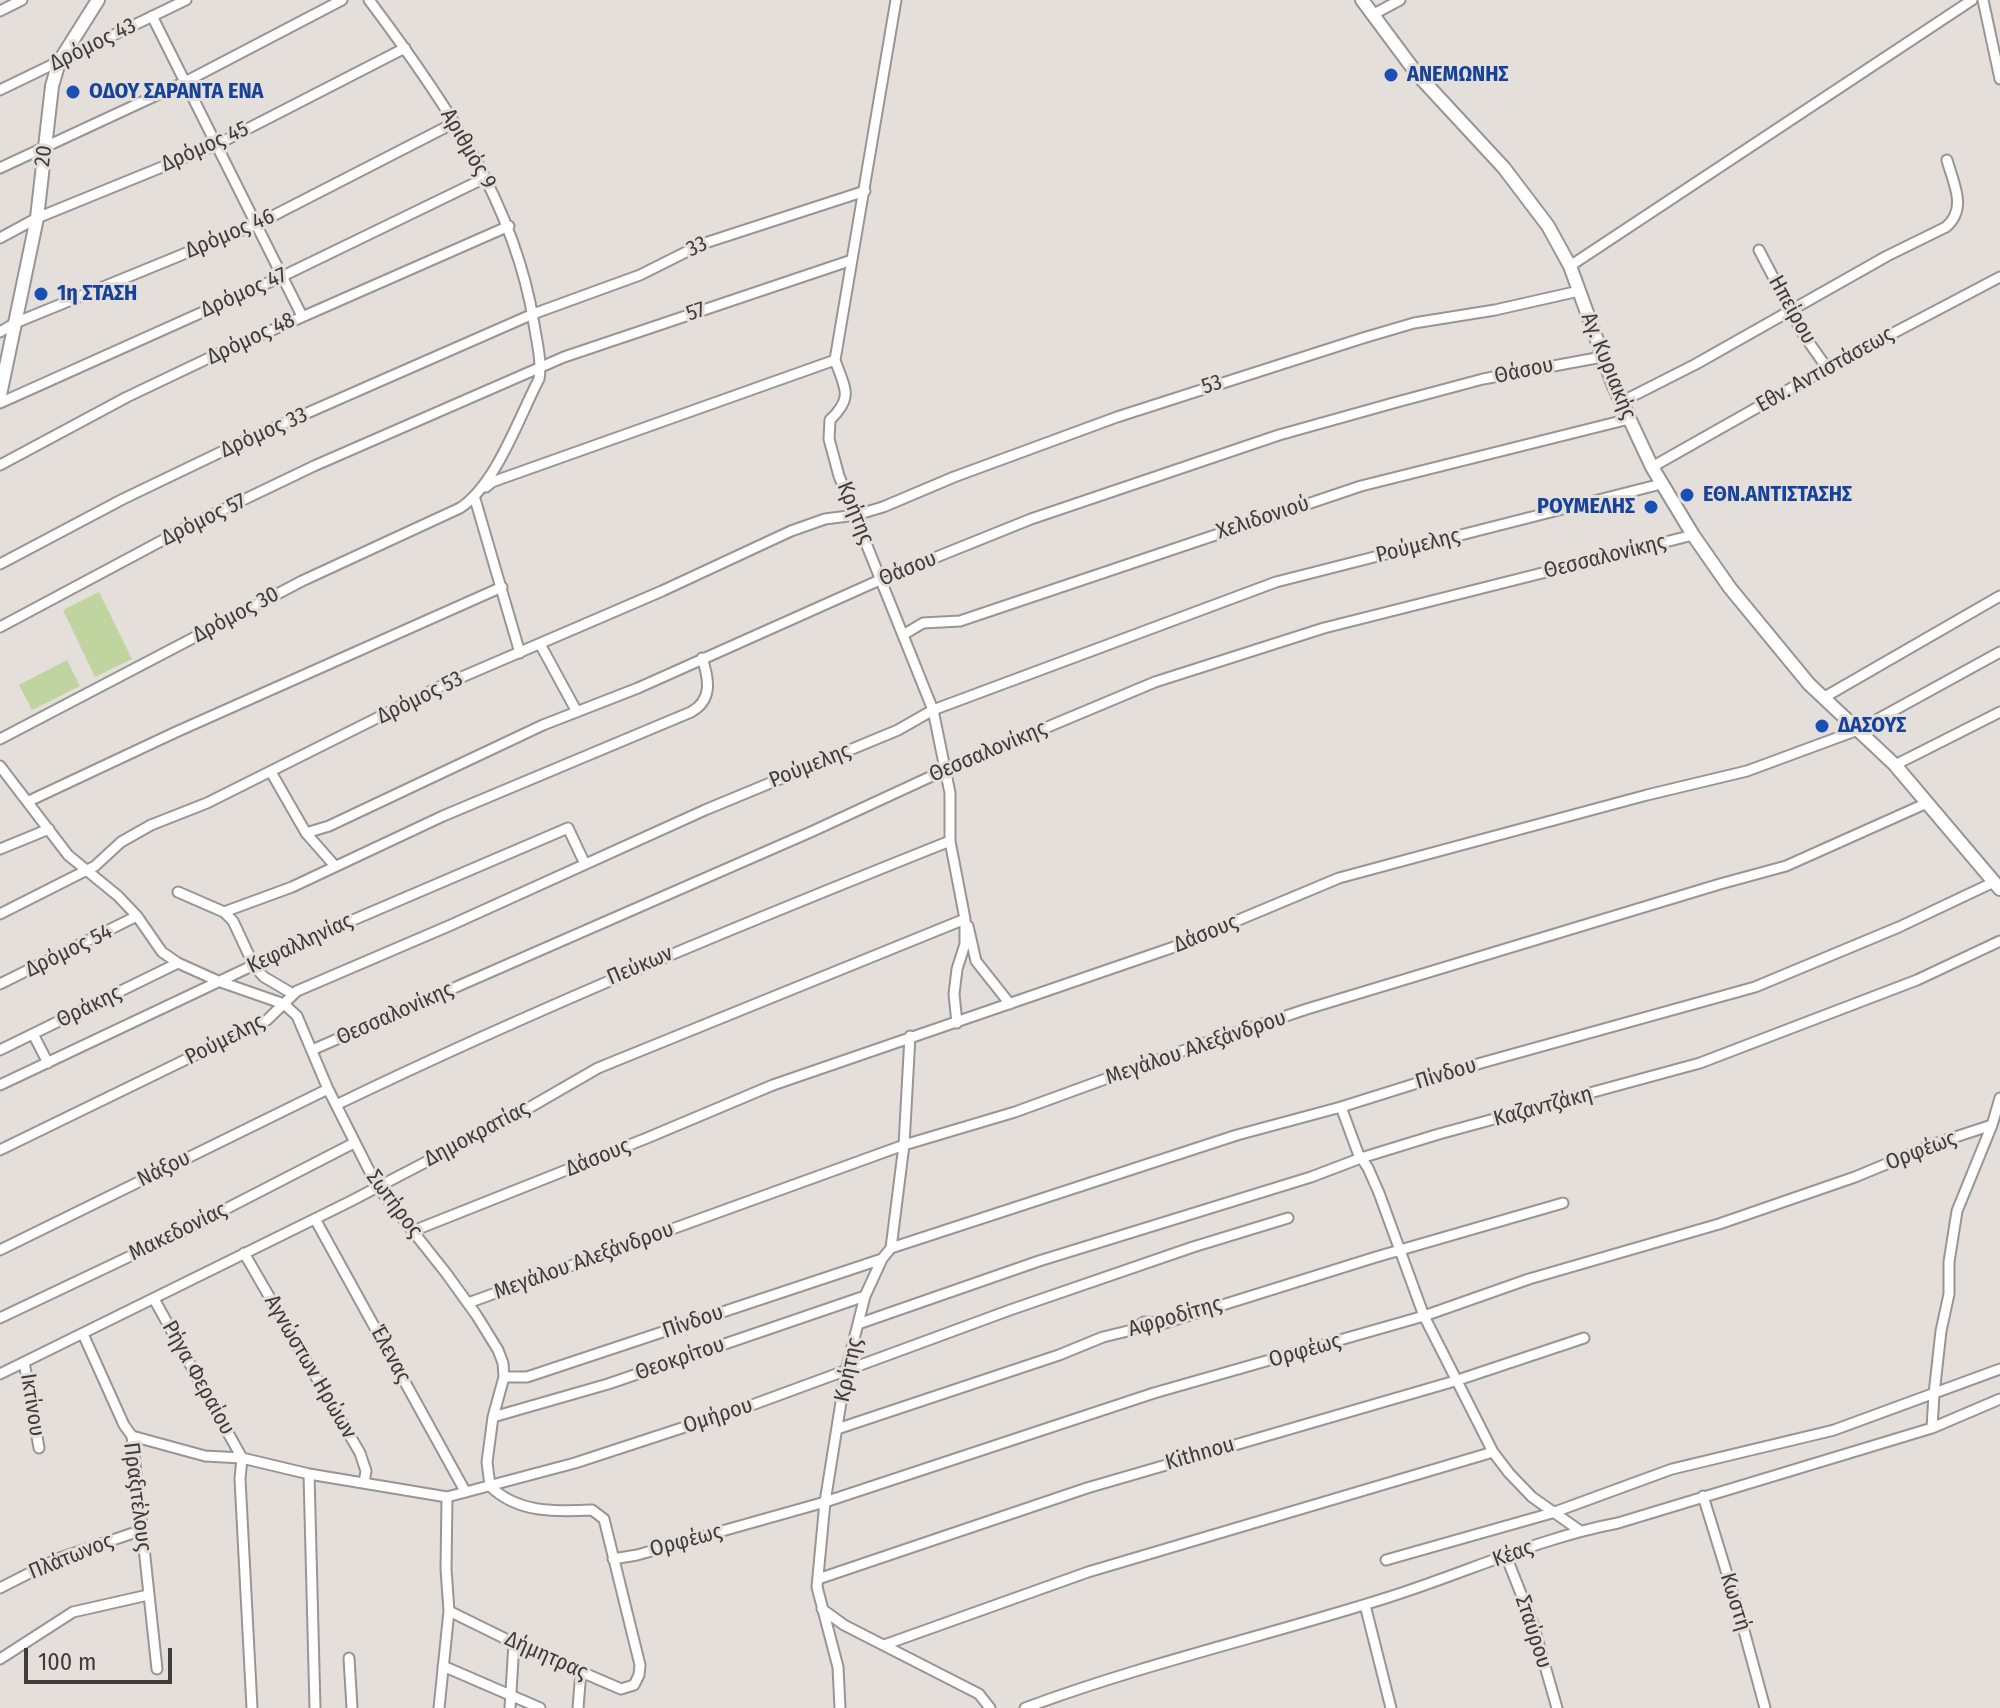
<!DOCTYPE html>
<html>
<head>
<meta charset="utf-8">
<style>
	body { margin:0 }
	#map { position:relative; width:2000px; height:1708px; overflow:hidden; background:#e5dfdc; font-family:"Fira Sans Condensed",sans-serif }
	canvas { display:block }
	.scale { position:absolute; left:24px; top:1648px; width:148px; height:36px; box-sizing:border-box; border:4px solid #3f3c3b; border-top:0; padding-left:10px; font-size:24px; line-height:28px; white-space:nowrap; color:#3f3c3b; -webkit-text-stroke:6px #e5dfdc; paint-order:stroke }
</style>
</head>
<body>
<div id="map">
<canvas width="2000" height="1708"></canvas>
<div class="scale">100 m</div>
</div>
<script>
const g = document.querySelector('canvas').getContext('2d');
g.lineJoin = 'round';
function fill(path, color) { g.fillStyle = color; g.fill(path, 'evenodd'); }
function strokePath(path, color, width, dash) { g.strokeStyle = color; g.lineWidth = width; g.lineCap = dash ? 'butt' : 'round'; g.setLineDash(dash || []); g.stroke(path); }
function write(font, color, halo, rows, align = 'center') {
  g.font = font + ' "Fira Sans Condensed",sans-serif'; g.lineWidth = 6; g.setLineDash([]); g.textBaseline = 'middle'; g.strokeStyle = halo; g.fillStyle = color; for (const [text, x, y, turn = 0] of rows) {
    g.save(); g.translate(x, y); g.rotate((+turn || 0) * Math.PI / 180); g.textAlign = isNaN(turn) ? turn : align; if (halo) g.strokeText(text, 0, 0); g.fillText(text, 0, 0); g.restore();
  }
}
fill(new Path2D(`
	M99,592L132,659L95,677L63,610Z
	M67,660L80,686L32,710L19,685Z`), '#bfd49f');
const street = new Path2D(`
	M896,0L835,360C845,389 854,397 830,420L829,439L839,476L933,710L950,793V841L965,919V944L957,969L954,994L957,1023
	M1983,0L2000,79
	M0,11L22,0
	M1372,15L1400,0
	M152,16L302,316
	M0,90L186,0
	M0,168L185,82L342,0
	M0,238L37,218L216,145L405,48
	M1759,250L1803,334L1827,368
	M1570,266L1972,0
	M0,332L15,323L257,224L454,123
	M1621,402L1696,364L1887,256L1946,227C1968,208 1953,183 1947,160
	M0,403L283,276L485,178
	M0,465L127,397L211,357L509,226
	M1652,467L1827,368L2000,277
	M486,487L492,482L835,360
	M475,499L520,653
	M0,564L123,499L248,439L533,314L640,275L702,244L865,191
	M0,627L193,524L314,466L564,357L852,260
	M903,635L923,623L960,621L1361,486L1629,419
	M540,644L577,712
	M1823,698L2000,596
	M0,739L302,581L460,508C496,485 519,417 539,379C542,361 537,343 534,324C515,202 442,97 369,0
	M1895,765L2000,712
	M0,766L68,855L118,896L137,916L162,952L178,963L218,981L284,1004L297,1016L328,1089L377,1186L446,1273L477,1316L498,1350L503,1363L504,1377L493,1417L487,1462L490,1486C517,1513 556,1512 592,1510L604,1519L640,1665L639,1675L634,1685L621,1689L514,1643L449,1611
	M271,772L306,833L329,826L543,725L638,688L882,579L1031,519L1279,435L1397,402L1483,379L1602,357
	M29,801L176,732L502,587
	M306,833L335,866
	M0,849L49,829
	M178,892L224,912L233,921L254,966L264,977L293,994
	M224,912L292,887L443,816L691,712C713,700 709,679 702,658
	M0,914L95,866L121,842L151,825L207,803L441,686L662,591L791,531L825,519L856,515L883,507L954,477L1117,417L1363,338L1414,323L1495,310L1579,291
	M968,926L976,961L1010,1004
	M0,984L137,916
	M33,1034L48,1063
	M0,1050L178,963
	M312,1050L813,831L945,770L1155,682L1324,628L1693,535
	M0,1085L311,938L568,828L585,864
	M336,1105C537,1008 742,924 950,841
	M1341,1107L1358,1153L1368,1168L1379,1193L1424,1316L1493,1452L1509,1473L1532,1497L1579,1530
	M0,1150L267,1020L297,991L451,925L705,810L898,730L933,710L1276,582L1661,484
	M315,1219L465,1491
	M413,1231L647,1138L773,1085L1174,947L1339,878L1647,795L1747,771L1858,730L2000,652
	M891,1248L1237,1135L1341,1107L1481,1063L1755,987L1899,927L1994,882
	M0,1250L328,1089
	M244,1253L360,1453L366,1471L364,1483
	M154,1299L242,1458L240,1479L252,1708
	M468,1303L904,1145L1015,1112L1193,1047L1307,1009L1720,884L1786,866L1927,803
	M0,1318L181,1232L354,1143
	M858,1324L1039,1261L1311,1177L1361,1158L1439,1134L1700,1063L1917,980L2000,941
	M83,1334L124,1425L132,1436L157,1669
	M24,1362L39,1448
	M0,1374L349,1202L520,1113L598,1068L965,919
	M504,1377H527L882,1259
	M493,1417L608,1384L865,1296
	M1932,1428L1934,1394L1941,1331L1949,1294V1262L1957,1211L1992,1125L2000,1098
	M837,1429L1059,1355L1103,1337L1132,1330L1144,1322L1165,1323L1376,1257L1563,1203
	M132,1436L205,1456L242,1458L309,1474L447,1497L575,1463L752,1405L1010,1310L1193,1247L1288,1218
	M309,1474L315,1708
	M1703,1496L1740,1616L1765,1708
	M1506,1556L1533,1624L1557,1708
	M613,1559L637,1555L825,1502L1154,1393L1424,1316L1529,1279L1719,1224L1855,1177L1937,1143L1992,1125
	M1386,1560L1552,1513L1672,1469L1834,1430L2000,1369
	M818,1579L1087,1488L1455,1381L1584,1338
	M0,1588L57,1559L142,1530
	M1365,1605L1391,1708
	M822,1609L844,1625L979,1694L990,1708
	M884,1645L1088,1572L1493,1452
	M349,1658L352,1708
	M0,1659L73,1612L148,1595
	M443,1666L540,1708
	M439,1708L449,1611L446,1569L447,1497
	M510,1708L514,1643
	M578,1708L581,1671
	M840,1708L838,1667L817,1587L825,1502L846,1371L865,1296L882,1259L891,1248L904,1145L910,1036
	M1025,1708C1143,1664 1266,1636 1386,1598C1463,1574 1538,1538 1618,1523L1932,1428L2000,1399`);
const secondary = new Path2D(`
	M1362,0L1417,74L1504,168L1548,226L1570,266L1613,384L1652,467L1693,535L1730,588L1809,684L1895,765L2000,889
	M0,395L37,218L52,86L59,62L98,0`);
strokePath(street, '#9a9492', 13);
strokePath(secondary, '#9a9492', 16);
strokePath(street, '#fff', 9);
strokePath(secondary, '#fff', 12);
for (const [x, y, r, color] of [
	[1391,75,8,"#1a4fb4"],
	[73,92,8,"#1a4fb4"],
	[41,294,8,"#1a4fb4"],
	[1687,495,8,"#1a4fb4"],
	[1651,507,8,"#1a4fb4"],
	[1822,726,8,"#1a4fb4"]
]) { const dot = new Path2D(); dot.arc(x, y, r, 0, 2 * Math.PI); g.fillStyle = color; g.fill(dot); strokePath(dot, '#e5dfdc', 3); }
write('22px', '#3f3c3b', '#e5dfdc', [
	["Δρόμος 43",93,45,-26],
	["Δρόμος 45",205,147,-24],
	["Αριθμός 9",468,149,60],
	["20",44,156,-83],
	["Δρόμος 46",230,234,-23],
	["33",697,247,-24],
	["Δρόμος 47",244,293,-24],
	["Ηπείρου",1792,310,61],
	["57",696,312,-19],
	["Δρόμος 48",251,339,-25],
	["Αγ. Κυριακής",1608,366,68],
	["Εθν. Αντιστάσεως",1825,370,-29],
	["Θάσου",1524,371,-12],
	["53",1212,385,-17],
	["Δρόμος 33",264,433,-24],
	["Κρήτης",855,513,68],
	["Χελιδονιού",1263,518,-18],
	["Δρόμος 57",204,520,-26],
	["Ρούμελης",1418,546,-14],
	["Θεσσαλονίκης",1605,557,-14],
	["Θάσου",908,569,-22],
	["Δρόμος 30",236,615,-28],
	["Δρόμος 53",420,698,-26],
	["Θεσσαλονίκης",988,752,-23],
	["Ρούμελης",810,766,-22],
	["Δάσους",1206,934,-22],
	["Κεφαλληνίας",300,944,-25],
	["Δρόμος 54",69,951,-26],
	["Πεύκων",640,966,-23],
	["Θράκης",89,1007,-26],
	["Θεσσαλονίκης",395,1014,-24],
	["Ρούμελης",225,1040,-27],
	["Μεγάλου Αλεξάνδρου",1196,1048,-19],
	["Πίνδου",1446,1074,-17],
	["Καζαντζάκη",1543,1107,-15],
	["Δημοκρατίας",477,1134,-28],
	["Ορφέως",1921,1151,-21],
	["Δάσους",598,1158,-22],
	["Νάξου",164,1169,-26],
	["Σωτήρος",394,1204,53],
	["Μακεδονίας",178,1232,-26],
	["Μεγάλου Αλεξάνδρου",584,1261,-20],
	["Αφροδίτης",1175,1317,-16],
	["Πίνδου",693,1322,-19],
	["Ορφέως",1305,1351,-16],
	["Έλενας",390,1354,62],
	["Θεοκρίτου",680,1359,-19],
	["Αγνώστων Ηρώων",310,1367,60],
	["Κρήτης",849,1370,-78],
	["Ρήγα Φεραίου",198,1378,61],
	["Ικτίνου",32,1405,81],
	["Ομήρου",718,1416,-18],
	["Κithnou",1200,1454,-16],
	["Πραξιτέλους",137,1497,83],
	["Ορφέως",686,1541,-15],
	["Κέας",1513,1554,-20],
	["Πλάτωνος",71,1557,-22],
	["Κωστή",1735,1602,73],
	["Σταύρου",1533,1632,72],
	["Δήμητρας",546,1656,24]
]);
write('bold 22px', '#164399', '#e5dfdc', [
	["ΑΝΕΜΩΝΗΣ",1407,75],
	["ΟΔΟΥ ΣΑΡΑΝΤΑ ΕΝΑ",89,92],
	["1η ΣΤΑΣΗ",57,294],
	["ΕΘΝ.ΑΝΤΙΣΤΑΣΗΣ",1703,495],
	["ΡΟΥΜΕΛΗΣ",1635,507,"right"],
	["ΔΑΣΟΥΣ",1838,726]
], 'left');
</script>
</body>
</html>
